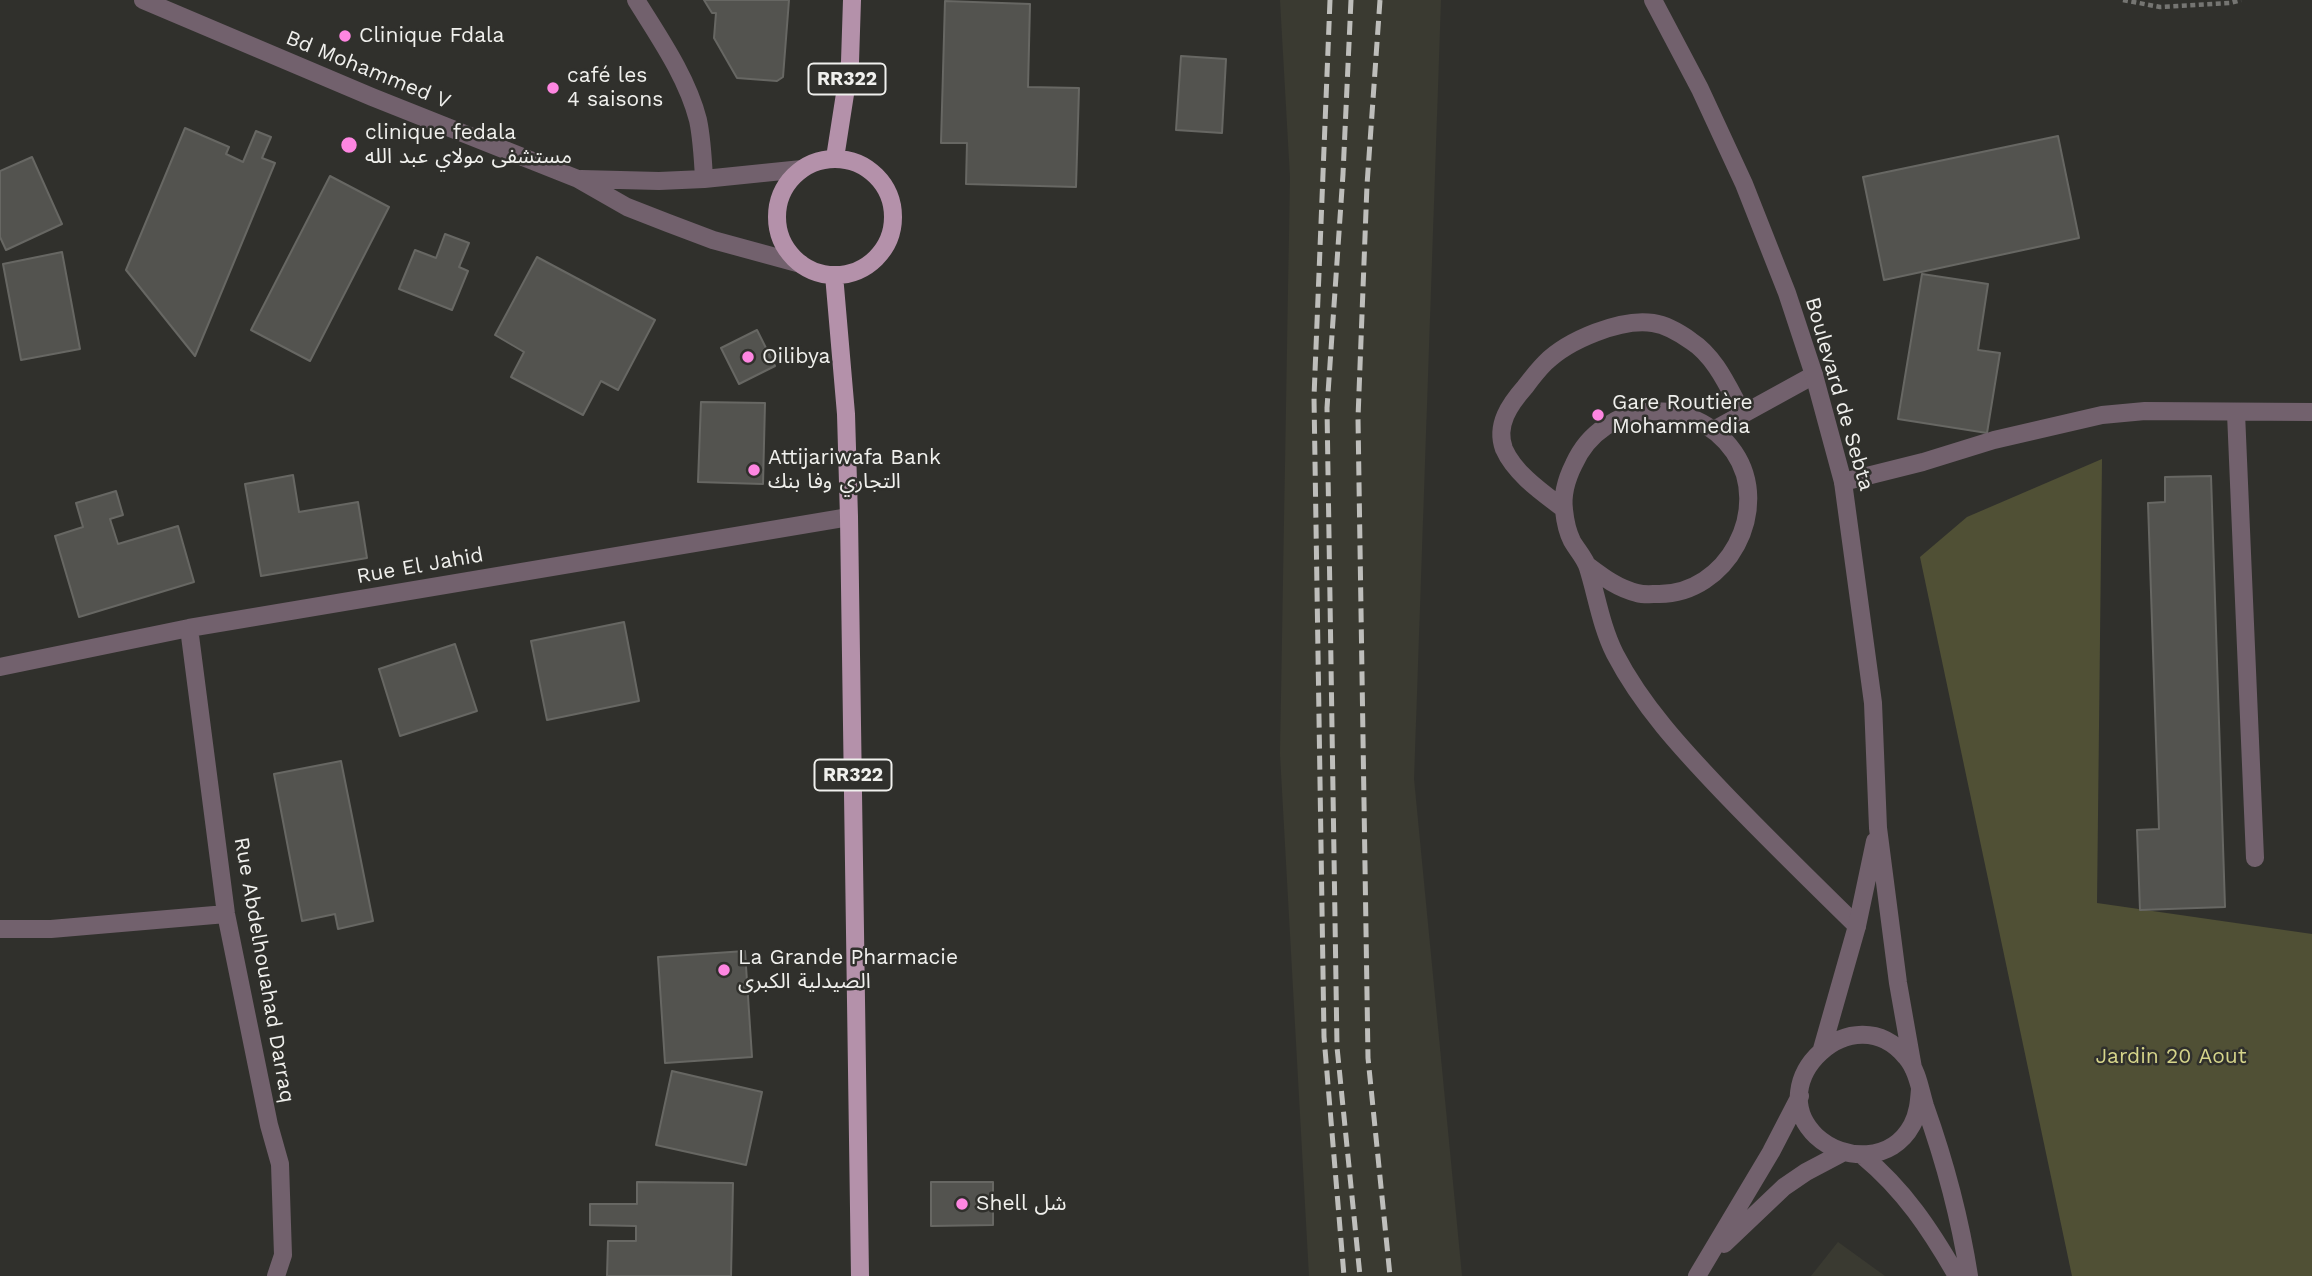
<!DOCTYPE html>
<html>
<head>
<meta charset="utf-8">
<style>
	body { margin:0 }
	canvas { display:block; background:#30302c }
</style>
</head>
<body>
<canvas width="2312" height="1276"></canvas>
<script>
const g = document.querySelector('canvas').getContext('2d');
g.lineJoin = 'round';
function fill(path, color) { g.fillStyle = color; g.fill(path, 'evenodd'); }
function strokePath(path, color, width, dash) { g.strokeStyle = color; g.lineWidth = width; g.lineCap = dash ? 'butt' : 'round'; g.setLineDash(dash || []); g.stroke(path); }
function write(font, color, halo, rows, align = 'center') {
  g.font = font + ' "Work Sans","Noto Sans Arabic",sans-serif'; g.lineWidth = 5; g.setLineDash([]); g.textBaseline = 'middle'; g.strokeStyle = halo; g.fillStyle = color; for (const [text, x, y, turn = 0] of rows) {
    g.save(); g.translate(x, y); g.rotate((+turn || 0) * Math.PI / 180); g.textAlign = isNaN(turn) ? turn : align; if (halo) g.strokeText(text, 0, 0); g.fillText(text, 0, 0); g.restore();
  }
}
fill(new Path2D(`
	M1280,0H1441L1414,779L1462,1276H1309L1280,754L1290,177Z
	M1838,1242L1885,1276H1811Z`), '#3a3a31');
fill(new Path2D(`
	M2102,459L2097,903L2312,934V1276H2072L1920,557L1967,517Z`), '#505035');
const building = new Path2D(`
	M704,0H789L783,77L777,81L737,78L714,38L716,13H712Z
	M945,1L1030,4L1028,87L1079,88L1076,187L966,184L967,143H941Z
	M1181,56L1226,59L1222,133L1176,130Z
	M185,128L229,147L226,154L243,162L256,131L271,137L262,158L275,163L195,356L126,270Z
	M2058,136L2079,238L1884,280L1863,177Z
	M32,157L62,224L6,250L0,237V171Z
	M330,176L389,207L310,361L251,330Z
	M445,234L469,243L459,267L468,271L452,310L399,289L415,250L436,258Z
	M62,252L80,349L21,360L3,264Z
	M537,257L655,320L618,390L601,381L583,415L511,377L524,352L495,335Z
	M1922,274L1988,284L1978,350L2000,353L1987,433L1898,419Z
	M757,330L775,366L739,384L721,348Z
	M701,402L765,403L763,484L698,482Z
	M293,475L299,512L358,502L367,558L261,576L245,484Z
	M2211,476L2225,907L2140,910L2137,830L2159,829L2148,503L2165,502V477Z
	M116,491L123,515L110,519L118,544L178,526L194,582L79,617L55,536L83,527L76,503Z
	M624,622L639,701L547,720L531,641Z
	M455,644L477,711L400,736L379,669Z
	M341,761L373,921L338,929L335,914L302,921L274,774Z
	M745,951L752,1057L665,1063L658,957Z
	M672,1071L762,1092L746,1165L656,1145Z
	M637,1182L733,1183L731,1276H607L608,1241H636V1226L590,1225V1204H637Z
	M931,1182H993V1225L931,1226Z`);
fill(building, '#53534f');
strokePath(building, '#676763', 2);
strokePath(new Path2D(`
	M2123,0L2160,7L2230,3L2241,0`), '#757572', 4.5, [5, 3.5]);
strokePath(new Path2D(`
	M1714,430L1814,375
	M1564,509C1543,493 1515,474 1504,449C1495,425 1510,404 1525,387C1531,379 1538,370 1545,363C1568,340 1621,318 1653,323C1666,325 1680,333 1691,341C1716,357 1729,389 1743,414
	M1587,565C1603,577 1617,588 1637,593C1644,595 1652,594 1658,594C1727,595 1773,509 1734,452C1693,393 1603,399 1574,464C1567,478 1562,495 1564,510C1565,520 1568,533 1572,541C1577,550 1585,558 1588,568C1597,597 1601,626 1615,654C1642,706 1682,749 1722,791C1766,837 1811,881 1857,926`), '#72616d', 18);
strokePath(new Path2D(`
	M2236,413L2255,858
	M1843,482L1923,462L1994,440L2102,415L2145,411L2312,412
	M189,628L226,914L269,1125L280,1164L283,1255L276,1276
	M0,667L189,628L849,517
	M0,929H51L226,914`), '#72616d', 18);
strokePath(new Path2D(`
	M143,0L372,97L578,179L627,207L668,223L713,240L801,264
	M636,0C659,37 687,77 698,120C702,139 703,159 704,179
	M1653,0L1700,89L1744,184L1787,293L1814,375L1843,482L1873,703L1878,828L1898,983L1913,1068
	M581,179L659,181L704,179L802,169
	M1822,1049L1857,926L1875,841
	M1920,1089C1919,1102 1918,1114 1912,1125C1892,1162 1844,1162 1816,1136C1760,1082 1854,993 1906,1057C1918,1071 1920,1090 1925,1106C1945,1162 1960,1218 1969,1276
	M1863,1156C1904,1190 1930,1229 1957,1276
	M1724,1244L1784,1187L1806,1172L1842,1153
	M1697,1276L1771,1152L1800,1096`), '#72616d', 18);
strokePath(new Path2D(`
	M835,158L850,62L852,0
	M777 217a58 58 0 1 1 116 0a58 58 0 1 1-116 0Z
	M834,275L846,414L849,517L860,1276`), '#b491aa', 18);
strokePath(new Path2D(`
	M1330,0L1314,397L1324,1037L1344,1276
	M1351,0L1343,174L1327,408L1337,1047L1360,1276
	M1380,0L1367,185L1358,418L1368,1058L1390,1276`), '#bebebb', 5, [14, 7]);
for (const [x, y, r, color] of [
	[345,36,7,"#fe86e1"],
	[553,88,7,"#fe86e1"],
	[349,145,9,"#fe86e1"],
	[748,357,7,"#fe86e1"],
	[1598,415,7,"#fe86e1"],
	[754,470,7,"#fe86e1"],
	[724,970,7,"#fe86e1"],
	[962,1204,7,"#fe86e1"]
]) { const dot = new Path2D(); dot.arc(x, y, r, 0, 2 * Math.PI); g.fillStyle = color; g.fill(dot); strokePath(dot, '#30302c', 2.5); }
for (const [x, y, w] of [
	[847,79,77],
	[853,775,77]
]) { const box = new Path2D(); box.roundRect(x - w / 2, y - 15.5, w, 31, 5); g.fillStyle = '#30302c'; g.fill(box); strokePath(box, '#f0f0ed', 2); }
write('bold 19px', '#f0f0ed', null, [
	["RR322",847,79],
	["RR322",853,775]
]);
write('21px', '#f0f0ed', '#30302c', [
	["Clinique Fdala",359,36],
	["café les",567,76],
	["4 saisons",567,100],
	["clinique fedala",365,133],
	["مستشفى مولاي عبد الله",365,157],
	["Oilibya",762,357],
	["Gare Routière",1612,403],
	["Mohammedia",1612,427],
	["Attijariwafa Bank",768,458],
	["التجاري وفا بنك",768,482],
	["La Grande Pharmacie",738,958],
	["الصيدلية الكبرى",738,982],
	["Shell شل",976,1204]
], 'left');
write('21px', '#f0f0ed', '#30302c', [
	["Bd Mohammed V",368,70,22],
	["Boulevard de Sebta",1839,394,74],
	["Rue El Jahid",420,566,-10],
	["Rue Abdelhouahad Darraq",264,970,80]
]);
write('21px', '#d5d48a', '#30302c', [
	["Jardin 20 Aout",2171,1057]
]);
</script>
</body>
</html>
